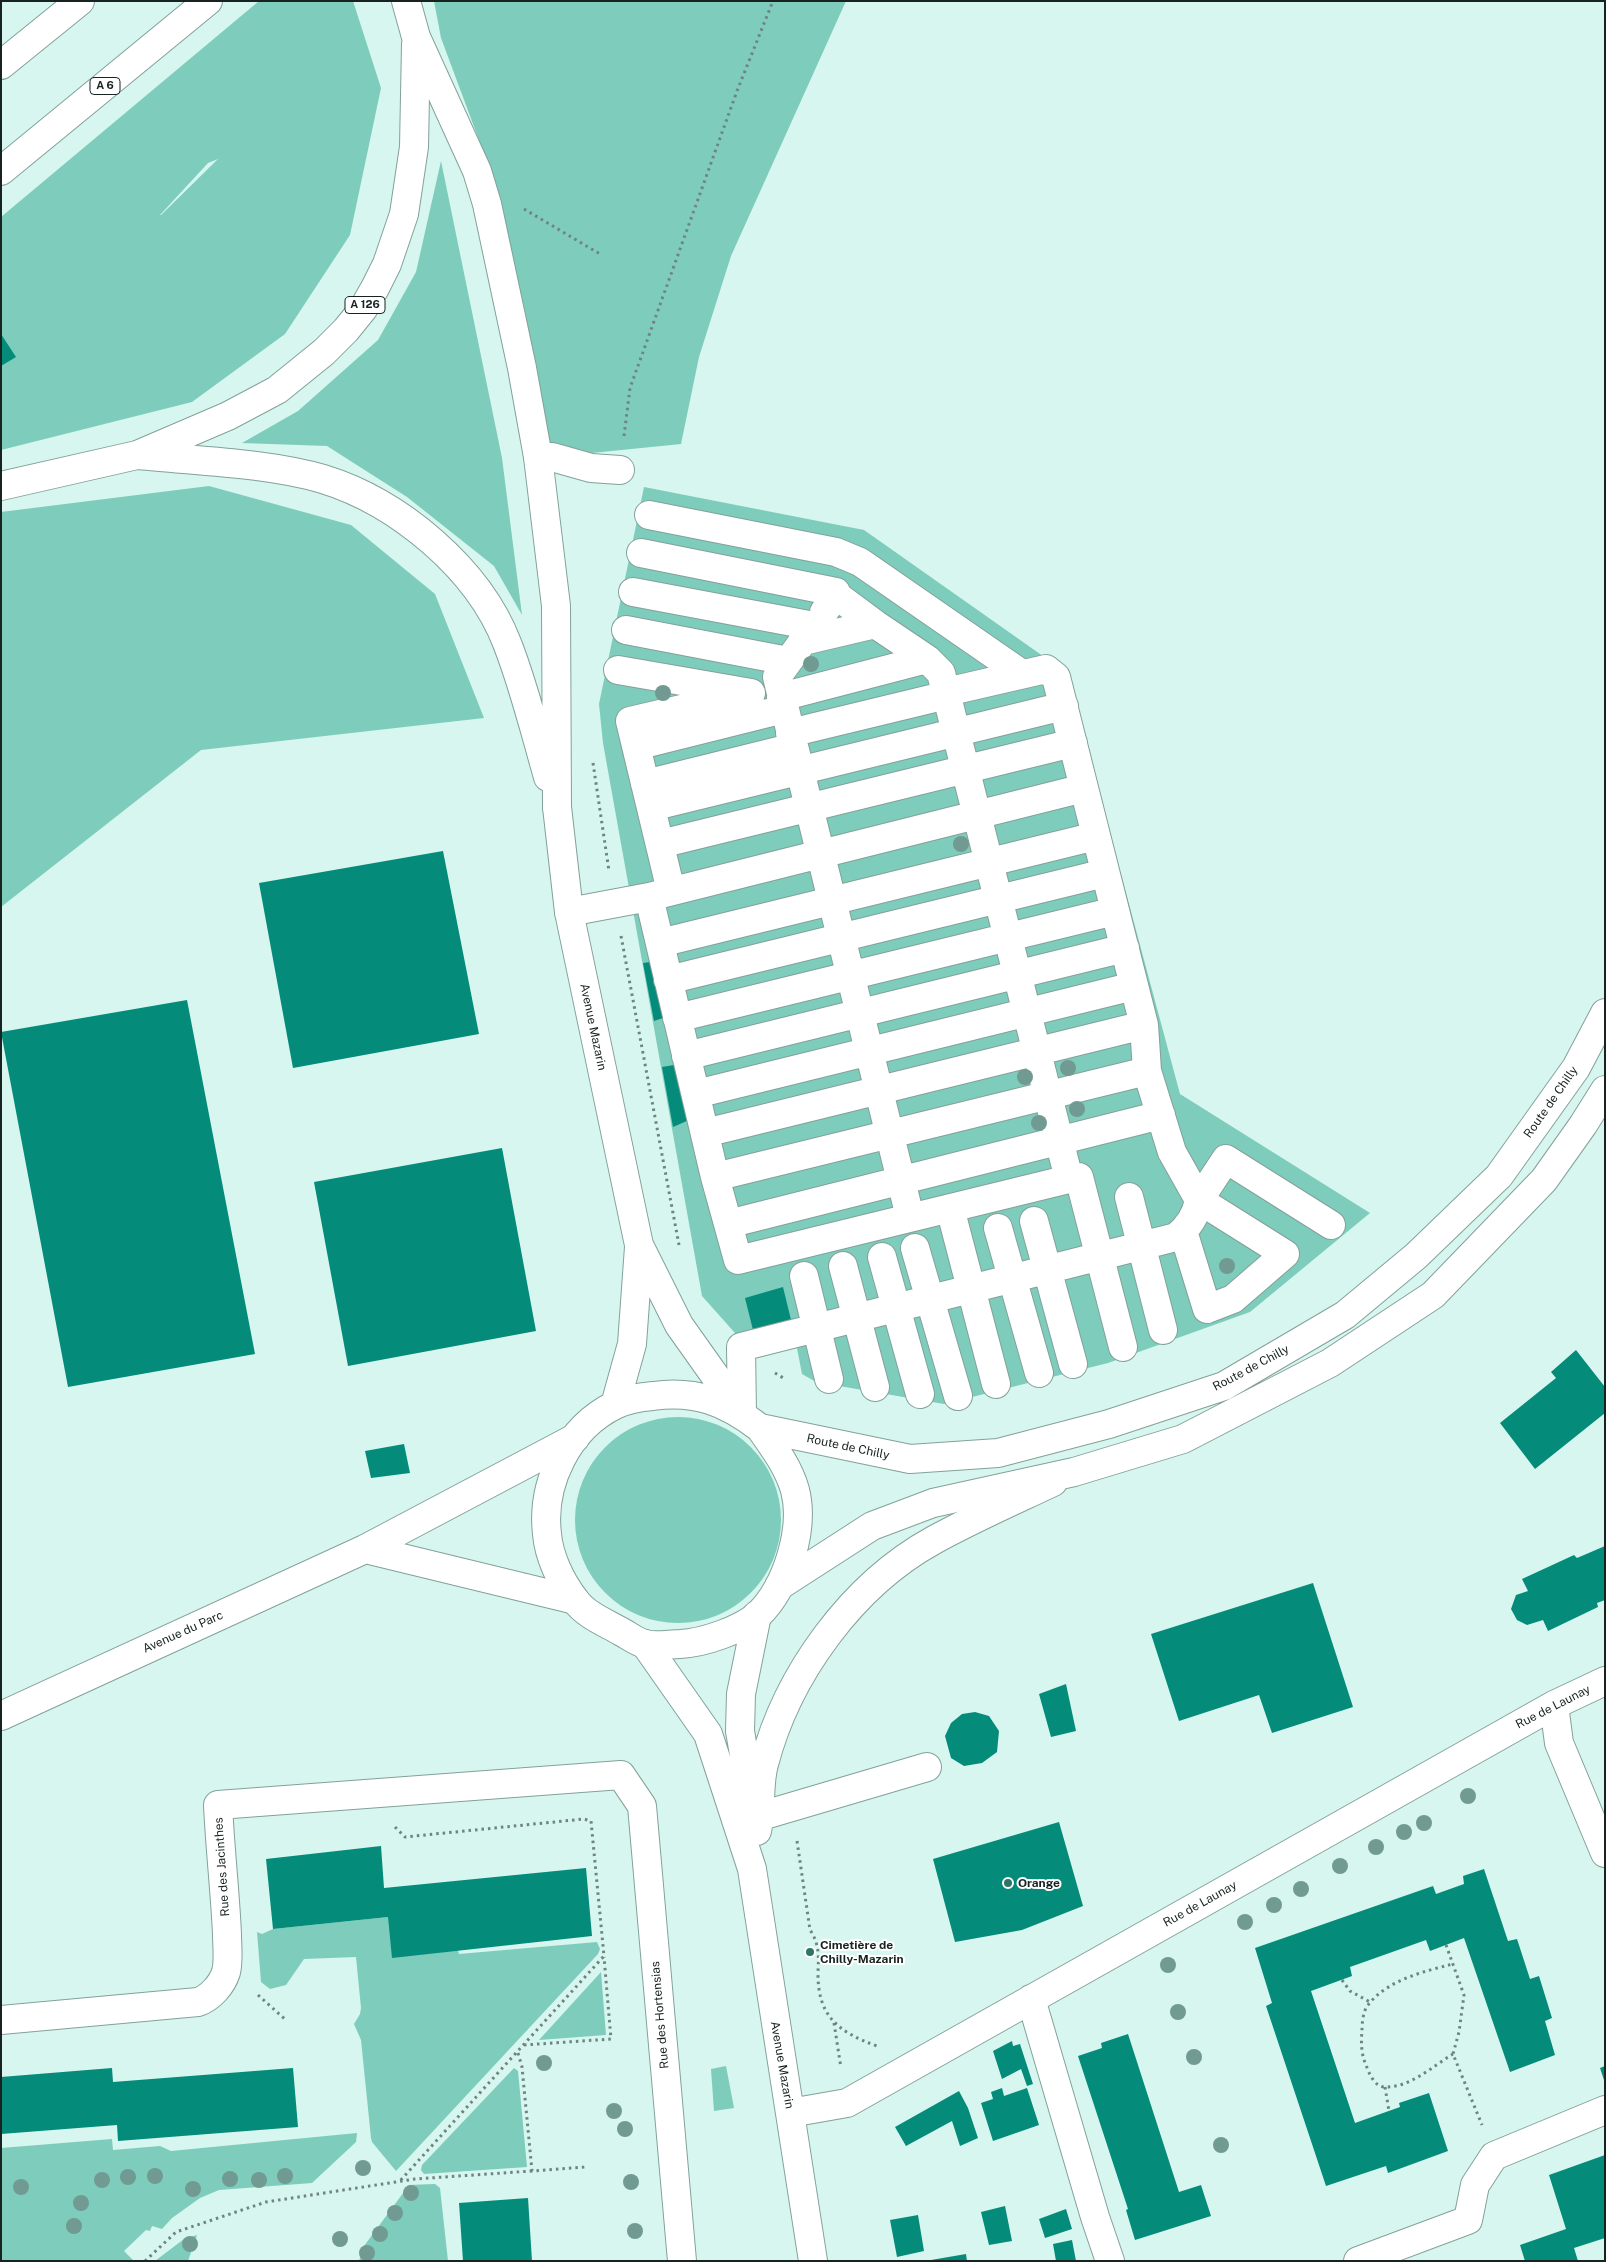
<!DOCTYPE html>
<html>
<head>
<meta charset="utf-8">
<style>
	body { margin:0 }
	#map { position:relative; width:1606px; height:2262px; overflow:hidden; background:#d6f6ef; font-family:"Public Sans",sans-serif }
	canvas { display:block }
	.frame { position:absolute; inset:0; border:2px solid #172320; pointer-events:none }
</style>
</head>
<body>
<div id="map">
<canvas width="1606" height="2262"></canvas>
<div class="frame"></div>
</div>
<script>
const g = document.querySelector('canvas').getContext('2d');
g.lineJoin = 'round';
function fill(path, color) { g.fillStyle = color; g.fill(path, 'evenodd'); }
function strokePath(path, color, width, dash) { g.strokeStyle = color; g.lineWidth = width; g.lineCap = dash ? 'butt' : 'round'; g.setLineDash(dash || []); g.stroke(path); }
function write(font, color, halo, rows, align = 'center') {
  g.font = font + ' "Public Sans",sans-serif'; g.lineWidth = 4; g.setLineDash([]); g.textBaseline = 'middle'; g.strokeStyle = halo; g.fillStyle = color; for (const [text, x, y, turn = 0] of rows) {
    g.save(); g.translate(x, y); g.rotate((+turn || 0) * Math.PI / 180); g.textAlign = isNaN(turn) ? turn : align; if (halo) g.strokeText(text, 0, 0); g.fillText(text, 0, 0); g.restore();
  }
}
fill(new Path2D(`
	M259,1H353L381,88L350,235L285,334L192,402L1,450V217ZM218,159L161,215H160L208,163Z
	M434,1H846L731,256L699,357L681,444L552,457L526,316L495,183L441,38Z
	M441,161L502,458L522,615L494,566L407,497L327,446L242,443L298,411L378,340L416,272Z
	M209,486L351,525L435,594L484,718L201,750L1,907V512Z
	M644,487L864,530L1067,673L1180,1094L1370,1213L1250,1312L1108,1363L944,1404L816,1382L802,1374L794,1333L754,1334L735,1333L702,1296L603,743L599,704Z
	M575 1520a103 103 0 1 1 206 0a103 103 0 1 1-206 0Z
	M388,1917L458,1950L459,1954L597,1942L600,1949L598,1954L396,2171L372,2142L371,2138L361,2040L354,2024L360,2014L361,2008L356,1957L304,1959L286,1985L270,1989L261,1982L257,1932L262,1934L273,1929Z
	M601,1972L606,2035L539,2040Z
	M726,2066L734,2108L714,2111L711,2069Z
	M514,2068L518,2071L527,2167L424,2174L421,2170L422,2165Z
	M357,2133L356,2142L312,2183L219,2190L200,2198L172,2218L162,2229L152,2226L150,2231L146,2230L124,2251L134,2261H1V2148L112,2139L113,2150L160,2146L171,2151Z
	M435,2184L440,2188L448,2261H359L364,2246L409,2185Z
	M197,2235L188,2261H155L184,2239Z`), '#7eccbc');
fill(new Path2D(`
	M1,334L16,357L1,366Z
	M443,851L479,1034L293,1068L259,883Z
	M658,961L669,1016L654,1021L643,963Z
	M187,1000L255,1354L68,1387L1,1032Z
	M680,1064L689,1120L673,1127L662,1067Z
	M502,1148L536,1331L348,1366L314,1182Z
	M783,1287L792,1324L754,1334L745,1298Z
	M1576,1350L1605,1387V1413L1535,1469L1500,1423L1556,1378L1551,1372Z
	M404,1444L410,1473L371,1478L365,1451Z
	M1605,1546V1600L1597,1603L1598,1607L1548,1631L1543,1620L1527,1625L1517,1620L1511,1609L1516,1595L1528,1591L1522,1579L1574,1555L1577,1558Z
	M1313,1583L1353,1707L1272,1733L1259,1695L1179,1721L1151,1634Z
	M1066,1684L1076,1731L1051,1737L1039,1694Z
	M975,1712L989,1716L999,1731L997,1752L982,1763L964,1766L951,1758L945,1736L951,1723L962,1714Z
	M1059,1822L1083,1906L1022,1930L955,1942L933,1859Z
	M381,1846L384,1888L586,1868L592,1936L392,1958L388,1917L273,1929L266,1859Z
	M1484,1869L1508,1941L1517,1939L1530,1979L1539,1976L1552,2018L1545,2021L1555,2055L1510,2072L1464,1938L1430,1951L1426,1940L1350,1967L1352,1976L1311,1991L1355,2123L1400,2107L1399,2103L1429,2093L1448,2151L1388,2173L1386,2166L1326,2186L1266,2006L1272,2003L1255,1948L1433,1886L1436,1894L1464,1884L1463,1876Z
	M1128,2034L1179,2192L1201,2185L1211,2216L1135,2240L1126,2210L1128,2209L1078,2056L1102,2048L1101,2043Z
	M1012,2041L1013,2046L1020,2044L1033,2084L1027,2086L1021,2069L1002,2079L993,2051Z
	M1605,2066V2080H1604L1600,2068Z
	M112,2068L113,2082L293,2068L298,2127L118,2141L117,2125L1,2134V2077Z
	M1002,2088L1004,2096L1027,2088L1039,2125L993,2141L981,2103L993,2099L991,2092Z
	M959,2091L968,2108L978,2138L960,2146L952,2121L906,2146L895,2127Z
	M1605,2155V2238L1574,2248L1578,2261H1525L1520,2245L1566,2229L1549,2175Z
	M528,2198L532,2261H463L459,2203Z
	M1005,2206L1012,2241L989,2245L981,2212Z
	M1066,2209L1072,2229L1045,2238L1039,2219Z
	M918,2215L924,2251L897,2257L890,2220Z
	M1072,2240L1076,2261H1056L1053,2244Z
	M966,2254L967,2261H931V2260Z`), '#048b7a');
const minor = new Path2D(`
	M538,457H552L591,468L620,470
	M649,515L836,552L860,562L1022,674
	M641,553L836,592
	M633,592L814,626
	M824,612L836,595L875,624
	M626,630L788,661
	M618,670L751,693L630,721L671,891
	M946,692L1046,669L1056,677L1084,788
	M781,697L927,659
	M790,733L947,695
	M636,746L784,709
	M645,784L794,747
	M651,807L1064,706
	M660,844L1073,743
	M569,912L649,897L1084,788L1144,1025L1147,1071L715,1177L649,897
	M660,943L1096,836
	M668,980L1105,873
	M677,1018L1115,911
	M686,1056L1125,948
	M696,1094L1134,986
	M705,1133L1144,1025
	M715,1177L738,1260L1069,1179L941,673L927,659L875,624L803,641L777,677L910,1217
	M1069,1179L1079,1177L1123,1347
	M1129,1197L1163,1330
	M950,1208L996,1384
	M1034,1221L1073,1364
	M728,1224L1161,1115
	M998,1228L1039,1373
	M1183,1231L1207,1309L1233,1299L1285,1254L1199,1200L1226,1159L1331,1225
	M915,1248L958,1396
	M882,1257L920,1394
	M843,1266L875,1387
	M804,1276L829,1379
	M742,1414L741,1347L1176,1237C1189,1227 1196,1216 1199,1200L1172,1152L1147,1071
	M365,1549L575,1600
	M645,1644L708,1734L752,1869L813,2261
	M1554,1705L1559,1743L1605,1853
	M1,1716L365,1549L575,1438
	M751,1796L740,1731L741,1694L757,1615
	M761,1816L927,1767
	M757,1831C762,1809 758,1785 764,1764C787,1675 852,1585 934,1540C972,1519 1013,1501 1053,1482
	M1031,1999L1095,2217L1110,2261
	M1,2020L198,2002C210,1998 222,1985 226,1972C229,1961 227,1946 227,1934C225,1891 220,1848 218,1805L621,1775L642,1806L682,2261
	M790,2113L847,2103L1554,1705L1605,1681
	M1358,2261L1468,2220L1475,2185L1494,2156L1605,2110`);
const major = new Path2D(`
	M557,807L569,912L639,1245L679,1325L740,1411
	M615,1405L632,1344L639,1247
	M760,1428C774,1448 788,1466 795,1490C805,1529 787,1587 758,1615C741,1630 703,1643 680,1644C670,1644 655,1647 645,1644C636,1642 628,1635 620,1631C604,1622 586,1615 575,1600C561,1582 549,1557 547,1534C541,1483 568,1428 615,1405C627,1399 640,1397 653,1396C696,1390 726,1402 760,1428L910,1459L998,1453L1109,1424L1224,1386L1345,1315L1416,1256L1499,1176L1576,1068L1605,1013
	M779,1586L872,1526L933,1503L1074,1472L1183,1439L1330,1363L1433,1295L1544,1180L1583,1125L1605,1090`);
const highway = new Path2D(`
	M406,1L416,37L477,171L487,204L522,368L538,457L556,606L557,807
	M1,65L80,1
	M1,171L208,1
	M139,455C197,461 268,463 323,479C398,502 478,568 507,643C524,686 535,732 548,777
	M1,486L137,455L228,416L277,390L324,352L346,330L363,309L375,288L387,264L404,214L414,147L416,44`);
strokePath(minor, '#83a19a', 30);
strokePath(major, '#83a19a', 30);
strokePath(highway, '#83a19a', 30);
strokePath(new Path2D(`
	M524,209L600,254
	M624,436L630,388L737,91L773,1
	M593,763L609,871
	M621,936L679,1245
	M775,1373L785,1379
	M395,1827L405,1837L584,1819L591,1821L604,1956L399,2182
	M797,1841L810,1930C819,1943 819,1956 818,1971C817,2016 838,2032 877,2046
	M1446,1945L1464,1995L1459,2032L1453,2054L1482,2125
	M1342,1980L1350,1991L1370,2002
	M258,1995L287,2021
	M834,2023L841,2068
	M524,2045L611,2039L604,1957
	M518,2053L522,2067L532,2171L586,2167
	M1453,2054C1433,2066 1410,2088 1384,2087C1374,2086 1369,2073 1366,2065C1361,2054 1361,2042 1362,2031C1362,2023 1363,2011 1368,2005C1387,1980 1425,1971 1453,1964
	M1385,2087L1389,2111
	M145,2261L176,2232L266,2202L415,2179L532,2171`), '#6f8480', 3, [2.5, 4]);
strokePath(minor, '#fff', 28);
strokePath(major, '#fff', 28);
strokePath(highway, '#fff', 28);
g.fillStyle = '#719a92';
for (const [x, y] of [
	[811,664],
	[663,693],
	[961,844],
	[1068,1068],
	[1025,1077],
	[1077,1109],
	[1039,1123],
	[1227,1266],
	[1468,1796],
	[1424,1823],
	[1404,1832],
	[1376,1847],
	[1340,1866],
	[1301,1889],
	[1274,1905],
	[1245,1922],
	[1168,1965],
	[1178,2012],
	[1194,2057],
	[544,2063],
	[614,2111],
	[625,2129],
	[1221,2145],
	[363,2168],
	[155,2176],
	[285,2176],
	[128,2177],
	[230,2179],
	[102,2180],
	[259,2180],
	[631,2182],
	[21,2187],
	[193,2189],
	[411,2193],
	[81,2203],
	[395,2213],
	[74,2226],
	[635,2231],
	[380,2234],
	[340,2239],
	[190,2244],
	[367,2253]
]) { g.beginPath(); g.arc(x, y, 8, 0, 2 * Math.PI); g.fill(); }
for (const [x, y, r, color] of [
	[1008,1883,5,"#2f7468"],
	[810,1952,5,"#2f7468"]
]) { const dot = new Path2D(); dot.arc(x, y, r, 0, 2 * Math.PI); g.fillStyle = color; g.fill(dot); strokePath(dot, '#fff', 2); }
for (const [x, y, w] of [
	[105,86,30],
	[365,305,40]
]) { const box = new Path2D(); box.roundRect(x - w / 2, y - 8.5, w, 17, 4); g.fillStyle = '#fff'; g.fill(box); strokePath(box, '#172320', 1); }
write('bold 11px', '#172320', null, [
	["A 6",105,86],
	["A 126",365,305]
]);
write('12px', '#172320', '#fff', [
	["Avenue Mazarin",593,1027,78],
	["Route de Chilly",1551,1102,-55],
	["Route de Chilly",1251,1368,-28],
	["Route de Chilly",848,1447,12],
	["Avenue du Parc",183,1632,-24],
	["Rue de Launay",1553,1707,-27],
	["Rue des Jacinthes",222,1867,-94],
	["Rue de Launay",1200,1904,-29],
	["Rue des Hortensias",660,2015,-95],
	["Avenue Mazarin",782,2065,80]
]);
write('bold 12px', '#172320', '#fff', [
	["Orange",1018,1883],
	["Cimetière de",820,1945],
	["Chilly-Mazarin",820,1959]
], 'left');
</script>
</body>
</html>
